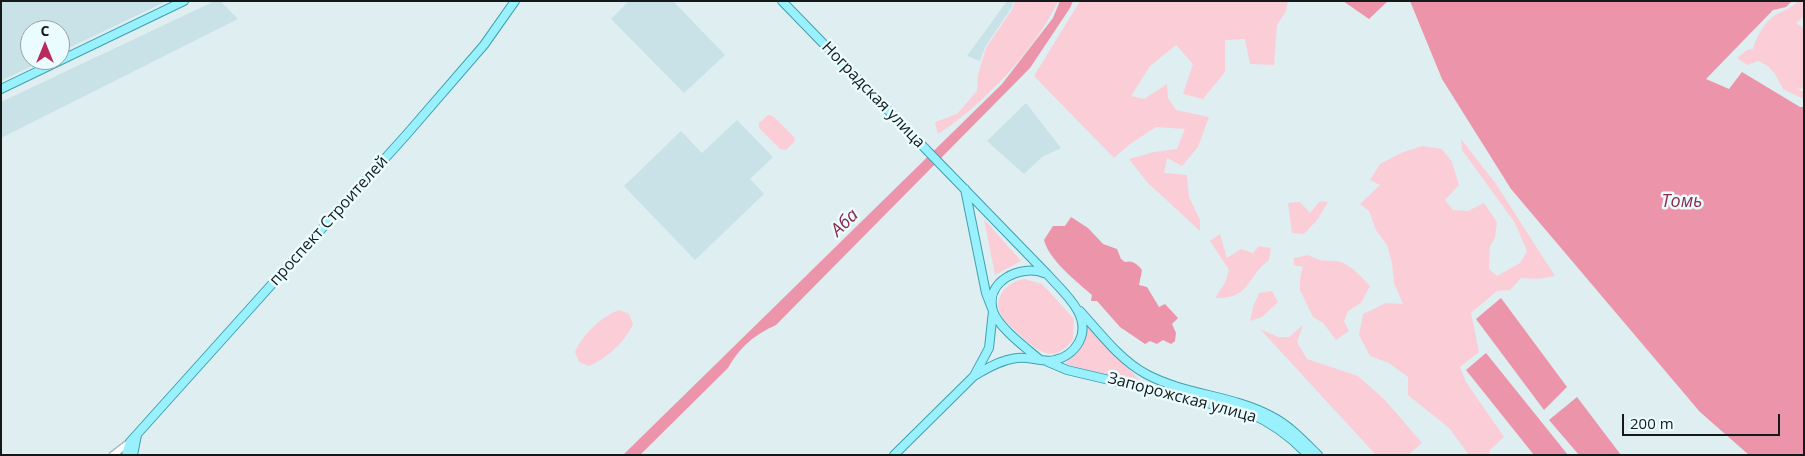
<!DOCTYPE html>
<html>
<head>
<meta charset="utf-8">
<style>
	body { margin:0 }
	#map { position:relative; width:1805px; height:456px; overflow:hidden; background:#deeef1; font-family:"Open Sans",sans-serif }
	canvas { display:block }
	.frame { position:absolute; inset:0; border:2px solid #14191a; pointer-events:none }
	.north { position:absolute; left:20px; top:20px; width:50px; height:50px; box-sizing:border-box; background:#ebfcfe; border:1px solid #95a1a3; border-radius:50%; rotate:0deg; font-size:14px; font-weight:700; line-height:20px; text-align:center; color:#14191a }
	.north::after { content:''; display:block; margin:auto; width:18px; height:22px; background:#b92b5e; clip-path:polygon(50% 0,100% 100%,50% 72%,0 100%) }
	.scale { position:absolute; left:1622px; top:414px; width:158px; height:22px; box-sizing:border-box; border:2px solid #14191a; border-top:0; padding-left:6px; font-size:15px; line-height:18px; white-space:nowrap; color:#14191a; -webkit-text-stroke:4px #ebfcfe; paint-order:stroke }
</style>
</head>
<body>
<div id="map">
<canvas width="1805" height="456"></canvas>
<div class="frame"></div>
<div class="north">С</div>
<div class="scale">200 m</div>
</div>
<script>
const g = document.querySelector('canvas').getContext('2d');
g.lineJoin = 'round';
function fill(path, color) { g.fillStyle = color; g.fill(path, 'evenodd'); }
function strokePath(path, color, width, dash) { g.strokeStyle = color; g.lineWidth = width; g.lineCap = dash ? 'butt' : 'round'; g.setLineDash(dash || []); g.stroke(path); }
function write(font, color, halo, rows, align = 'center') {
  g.font = font + ' "Open Sans",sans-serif'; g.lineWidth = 5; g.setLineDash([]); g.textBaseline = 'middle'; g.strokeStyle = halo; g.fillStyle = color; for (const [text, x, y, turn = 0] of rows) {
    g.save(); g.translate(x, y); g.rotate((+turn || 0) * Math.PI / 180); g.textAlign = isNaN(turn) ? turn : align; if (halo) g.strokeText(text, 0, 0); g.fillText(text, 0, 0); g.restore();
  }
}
fill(new Path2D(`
	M1,1H167L60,52V30H30V60H44L1,81Z
	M215,1H220L238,19L1,138V102Z
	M629,1H673L725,55L684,93L611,19Z
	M1007,1H1013L1012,7L985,47L980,61L967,56Z
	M1026,103L1061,148L1042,157L1024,174L987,141Z
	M737,120L773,157L750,179L764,194L695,260L624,186L681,131L702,153Z`), '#c9e2e7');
fill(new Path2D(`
	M1015,1H1058C1036,49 982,106 938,134L935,122L957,114L977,91L978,75L986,48L1013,8Z
	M1080,1H1288L1286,11L1277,25L1274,65L1250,64L1245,39L1225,40V72L1203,99L1183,94L1193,64L1176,45L1150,66L1131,96L1144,99L1167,84L1168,98L1176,110L1209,117L1198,147L1182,166L1167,158L1164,173L1187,175L1189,197L1200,220V231L1147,182L1129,159L1154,152L1177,149L1185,129L1156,127L1130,144L1114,158L1034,76Z
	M1798,1H1804V17L1796,23L1804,28V88L1797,89L1804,92V99L1783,89L1775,74L1768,66L1758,61L1747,65L1737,58L1747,50L1753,49C1756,37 1766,20 1777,14C1785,10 1792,8 1798,1Z
	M768,115L773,116L795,138L794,142L786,150L780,149L759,128V123Z
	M1461,139L1496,184L1555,276L1538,279L1521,278L1510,290L1497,291L1471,313L1479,352L1460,367L1466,382L1504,437L1490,450L1489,455H1469L1449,428L1408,395V377L1389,363L1370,356L1359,335L1363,314L1386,303L1403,304L1394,283L1392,263L1387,245L1376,230L1369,211L1360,204L1380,185L1370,180L1380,164L1401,153L1422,146L1442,149L1452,162L1459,185L1445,200L1453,210L1468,211L1484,203L1497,222L1495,238L1490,246L1489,269L1497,276L1520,263L1527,251L1515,223L1462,150Z
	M1320,201L1328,202L1318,219L1304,234L1292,233L1288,203L1300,202L1310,213Z
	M984,219L1021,261L995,275Z
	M1220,234L1227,258L1241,249L1253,253L1259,246L1271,248L1269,260C1246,277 1251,299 1215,298L1225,283L1229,270L1210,241Z
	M1308,255C1322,262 1320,260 1334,261C1350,262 1360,276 1370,286L1361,303L1348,311L1344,321L1349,331L1336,340L1323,323L1313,317L1300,290V278L1303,267L1294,265V258Z
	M1024,279L1042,284L1074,319L1073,339C1055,365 1038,352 1020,335C1014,329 1007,324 1003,318C990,300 1006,282 1024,279Z
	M1272,291L1278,302L1262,317L1250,321L1253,307L1259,293Z
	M619,310L629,314L633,324C626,341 606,359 589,366L579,362L575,352C582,335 602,316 619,310Z
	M1087,325L1143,384L1065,364L1083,344Z
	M1303,325L1297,342L1307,359L1358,376L1385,400L1422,443L1408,455H1376L1260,329L1278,337H1289Z`), '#fbced7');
fill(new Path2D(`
	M1060,1H1073L1070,8L1030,68L776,325C754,335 740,347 728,368L640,455H623L1002,84L1053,18Z
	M1343,1H1388L1369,19Z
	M1410,1H1792L1786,7L1773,10L1706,79L1729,89L1742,72L1800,107H1804V455H1749L1700,412L1511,189L1442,79Z
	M1071,217L1088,228L1103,244L1117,249L1121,259L1125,262C1133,260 1137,264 1142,270L1139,285L1147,287L1159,307L1165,304L1178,318L1172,324L1176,333L1175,341L1171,344L1163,340L1157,344L1150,341L1145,344L1120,327L1097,301H1091L1092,295C1076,281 1049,260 1044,240L1053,226H1065Z
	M1501,298L1567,387L1544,410L1476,319Z
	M1486,353L1568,455H1534L1466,370Z
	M1577,397L1621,455H1579L1549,420Z`), '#ec94a9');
const minor = new Path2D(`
	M113,455L130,442`);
const major = new Path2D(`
	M782,1L1047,274C1063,292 1093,316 1079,342C1074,351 1065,358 1055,360C1042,363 1029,356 1017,358C1001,360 987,368 974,376
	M1,89L184,1
	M1080,311C1100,333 1120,360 1146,374C1185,395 1232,395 1271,416C1289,425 1303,440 1318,455
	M1039,359C1026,348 998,327 993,311C984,281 1021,264 1044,273
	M1048,362L1067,370L1249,413C1272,423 1291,437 1308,455
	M126,455L130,442L407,134L484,45L515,1
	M133,455L137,435
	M894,455L974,376L989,348L993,311L986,293L965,189`);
strokePath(minor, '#a5b5b7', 9);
strokePath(major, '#3fa0ae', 10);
strokePath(minor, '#fff', 6);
strokePath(major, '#9af1fe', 8);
write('16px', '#14191a', '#ebfcfe', [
	["Ноградская улица",873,95,46],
	["проспект Строителей",329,221,-48],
	["Запорожская улица",1182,398,15]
]);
write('italic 18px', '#902a4c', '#ebfcfe', [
	["Томь",1682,202],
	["Аба",845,223,-44]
]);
</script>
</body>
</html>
